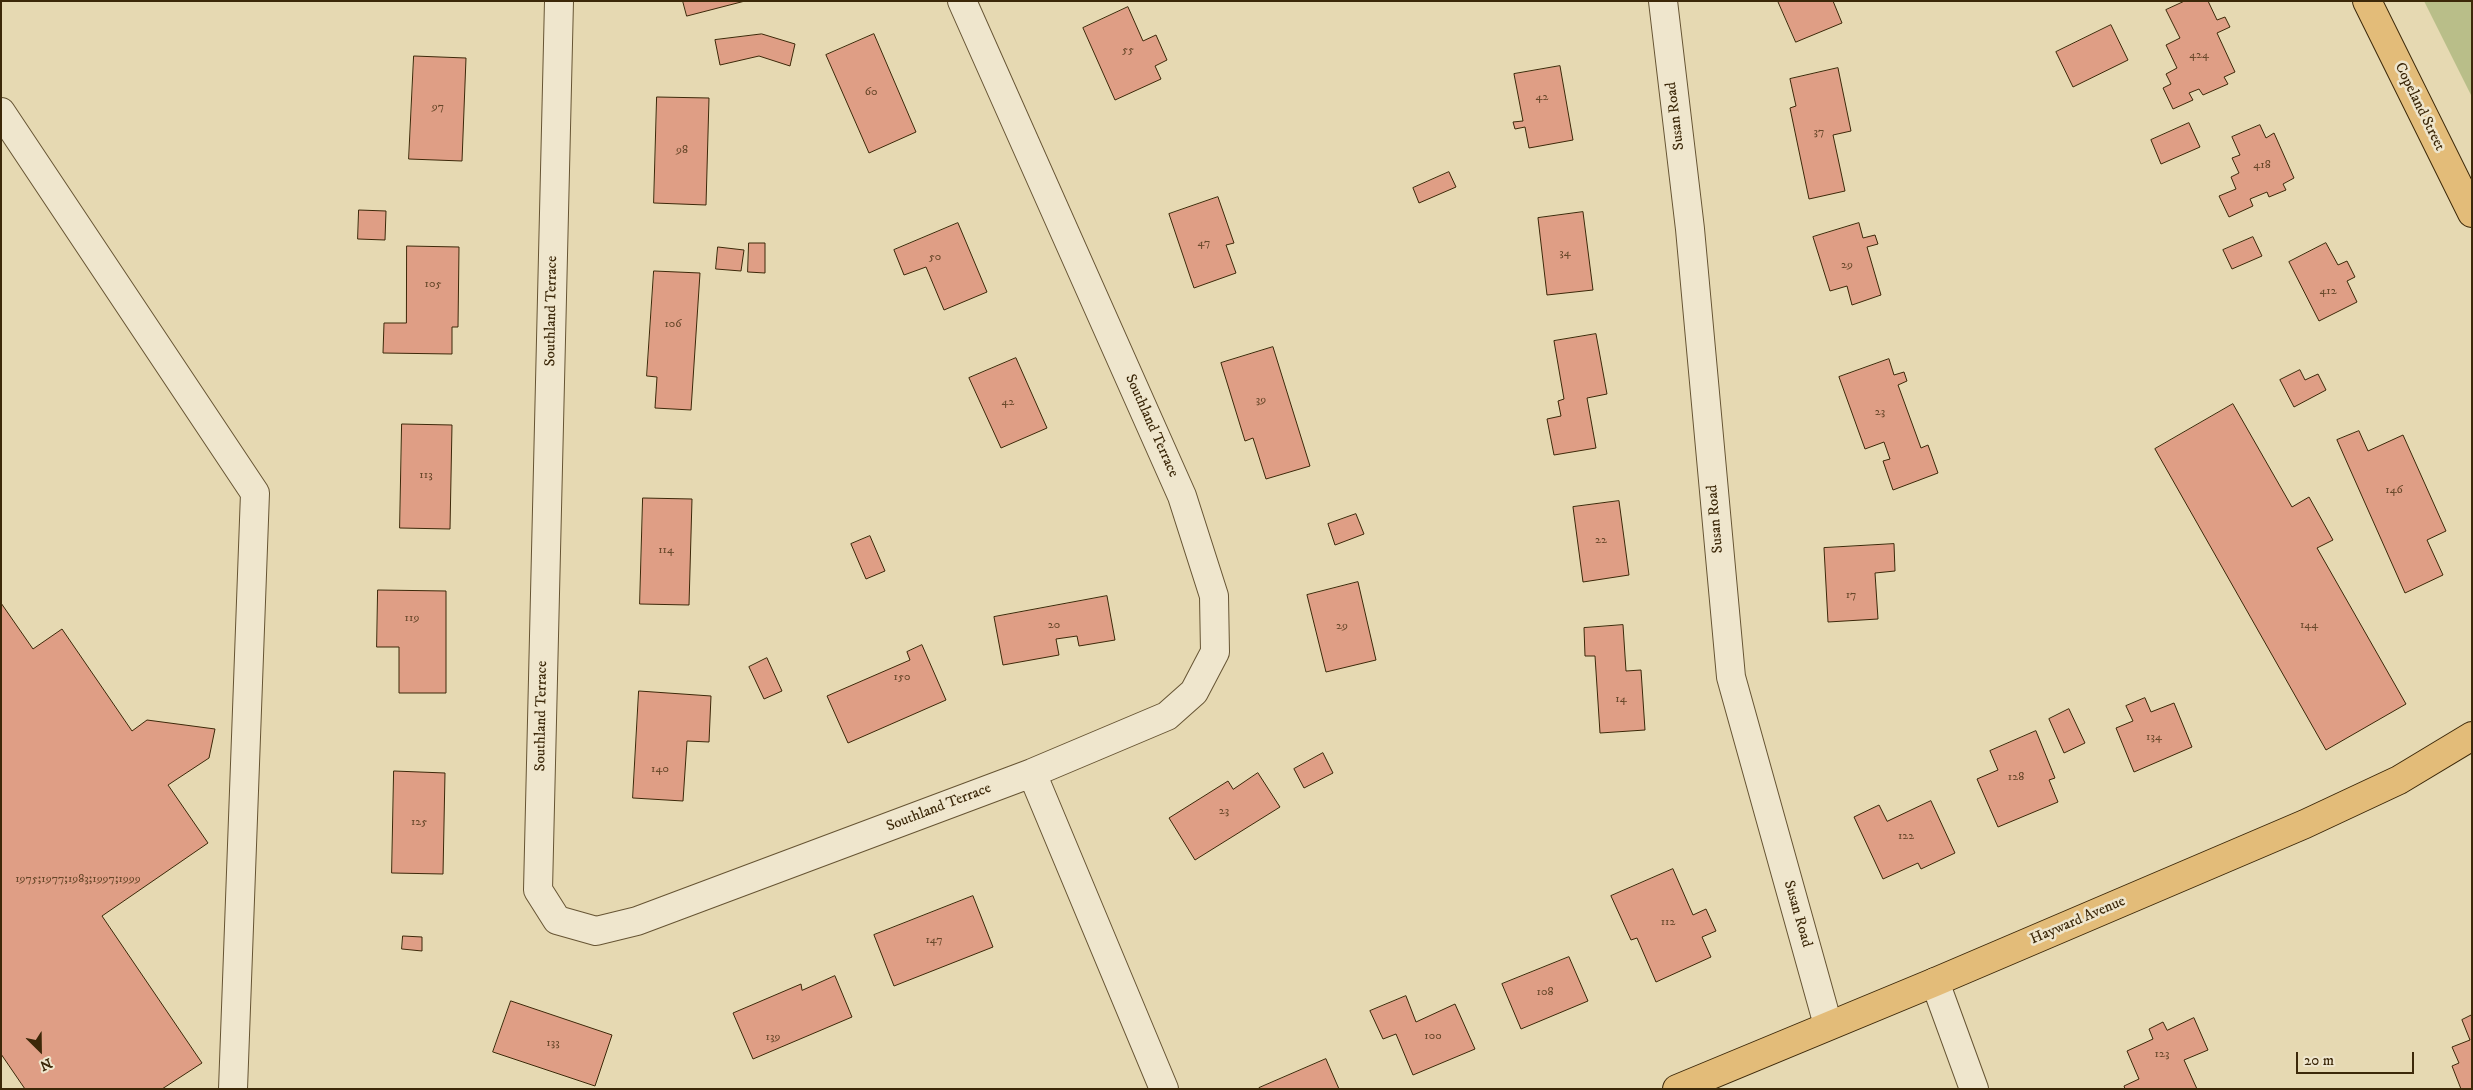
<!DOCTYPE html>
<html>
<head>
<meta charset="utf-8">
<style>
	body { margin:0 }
	#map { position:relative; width:2473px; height:1090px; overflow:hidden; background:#e6d9b2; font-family:"IM FELL DW Pica",serif }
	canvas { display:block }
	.frame { position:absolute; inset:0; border:2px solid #3c2809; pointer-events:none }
	.north { position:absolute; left:15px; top:1025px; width:50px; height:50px; -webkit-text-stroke:4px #efe6cd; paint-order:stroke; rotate:157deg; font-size:14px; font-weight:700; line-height:20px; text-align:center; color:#3c2809 }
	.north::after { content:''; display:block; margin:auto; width:18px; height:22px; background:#3c2809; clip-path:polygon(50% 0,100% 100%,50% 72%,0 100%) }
	.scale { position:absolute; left:2296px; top:1052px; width:118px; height:22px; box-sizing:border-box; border:2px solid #3c2809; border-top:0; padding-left:6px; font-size:15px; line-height:18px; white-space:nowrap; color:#3c2809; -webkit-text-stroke:4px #efe6cd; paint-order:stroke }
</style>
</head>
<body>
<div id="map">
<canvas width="2473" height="1090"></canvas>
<div class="frame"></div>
<div class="north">N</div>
<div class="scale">20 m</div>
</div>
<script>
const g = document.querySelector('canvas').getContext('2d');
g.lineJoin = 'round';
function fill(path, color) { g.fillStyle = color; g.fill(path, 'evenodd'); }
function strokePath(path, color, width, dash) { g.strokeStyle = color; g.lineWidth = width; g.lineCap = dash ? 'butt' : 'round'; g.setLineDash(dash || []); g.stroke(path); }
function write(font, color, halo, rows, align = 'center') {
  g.font = font + ' "IM FELL DW Pica",serif'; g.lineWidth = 5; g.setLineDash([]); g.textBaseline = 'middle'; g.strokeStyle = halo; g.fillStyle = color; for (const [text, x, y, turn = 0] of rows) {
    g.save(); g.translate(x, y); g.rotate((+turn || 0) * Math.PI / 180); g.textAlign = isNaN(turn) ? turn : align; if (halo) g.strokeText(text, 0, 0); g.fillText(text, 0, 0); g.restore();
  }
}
fill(new Path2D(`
	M2424,1H2472V97Z`), '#b9be89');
const building = new Path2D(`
	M683,1H745L687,16Z
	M1778,1H1833L1842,23L1796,42Z
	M2185,1H2208L2217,20L2225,17L2230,27L2217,33L2235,72L2224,77L2228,84L2203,95L2199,89L2189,93L2193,100L2173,109L2163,88L2171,84L2166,74L2177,68L2166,45L2180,38L2166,10Z
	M1128,7L1143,41L1156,35L1167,60L1155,66L1161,79L1115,100L1083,28Z
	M2111,25L2128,60L2073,87L2056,52Z
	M762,34L795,44L790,66L759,56L720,65L715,40Z
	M874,34L916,132L869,153L826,55Z
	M414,56L466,58L462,161L409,159Z
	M1560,66L1573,140L1529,148L1525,127L1515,129L1513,122L1523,121L1514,74Z
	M1838,68L1851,131L1833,135L1845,191L1809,199L1790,108L1796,106L1790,79Z
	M657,97L709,98L706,205L654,203Z
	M2189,123L2200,147L2161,164L2151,140Z
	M2260,125L2266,138L2274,133L2294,178L2283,184L2286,190L2269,197L2267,192L2250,199L2253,206L2229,217L2219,196L2236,189L2231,177L2239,173L2232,158L2240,155L2232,137Z
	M1449,172L1456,187L1419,203L1413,188Z
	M1218,197L1234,243L1226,245L1236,273L1194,288L1169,214Z
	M359,210L386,211L385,240L358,239Z
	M1583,212L1593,290L1547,295L1538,218Z
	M958,223L987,292L944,310L926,267L904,275L894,250Z
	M1859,223L1863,238L1875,235L1878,244L1867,247L1881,295L1852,305L1847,286L1830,291L1813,237Z
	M2253,237L2262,256L2232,269L2223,250Z
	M749,243H765V273L748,272Z
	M2326,243L2338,265L2347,261L2355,277L2347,281L2357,302L2319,321L2289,262Z
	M407,246L459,247L458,327H452V354L383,353L384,323H406Z
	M718,247L744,250L741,271L716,269Z
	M654,271L700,273L691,410L655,408L657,377L647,376Z
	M1596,334L1607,394L1587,398L1596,448L1554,455L1547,419L1561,416L1558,401L1564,399L1554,341Z
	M1273,347L1310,466L1266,479L1253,438L1245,441L1221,363Z
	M1016,358L1047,428L1001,448L969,378Z
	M1889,359L1894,375L1904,372L1907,381L1898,385L1921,448L1928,445L1938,473L1893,490L1883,461L1890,459L1884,442L1865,449L1839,377Z
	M2300,370L2305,380L2318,374L2326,390L2294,407L2280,380Z
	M2233,404L2292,507L2309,497L2333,540L2317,548L2406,704L2326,750L2155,449Z
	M402,424L452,425L450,529L400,528Z
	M2359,431L2368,451L2403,435L2446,531L2427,540L2443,575L2405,593L2337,440Z
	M643,498L692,499L689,605L640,604Z
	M1619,501L1629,575L1583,582L1573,507Z
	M1356,514L1364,534L1335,545L1328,524Z
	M870,536L885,571L866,579L851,544Z
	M1894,544L1895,571L1875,573L1878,619L1828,622L1824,548Z
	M1358,582L1376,660L1326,672L1307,595Z
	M378,590L446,591V693H399V647H377Z
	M1107,596L1115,640L1079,646L1077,636L1056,639L1059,655L1003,665L994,617Z
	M1,603L33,649L62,629L132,731L147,720L215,729L209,758L168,785L208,843L102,916L202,1063L162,1089H25L1,1054Z
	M1623,625L1626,671L1641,670L1645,730L1600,733L1595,656H1585L1584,628Z
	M922,645L946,700L848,743L827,696L910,660L907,652Z
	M767,658L782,691L764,699L749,667Z
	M639,691L711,696L709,742L687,741L683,801L633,798Z
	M2145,698L2151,712L2174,703L2192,747L2134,772L2116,728L2133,721L2126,706Z
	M2069,709L2085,743L2064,753L2049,719Z
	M2036,731L2055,778L2049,780L2058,802L1998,827L1977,779L1998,770L1990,751Z
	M1323,753L1333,773L1304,788L1294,769Z
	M394,771L445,773L443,874L392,873Z
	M1258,773L1280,807L1195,860L1169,818L1228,781L1233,789Z
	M1931,801L1955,853L1921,869L1918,863L1883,879L1854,817L1879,805L1887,821Z
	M1673,869L1693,915L1706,909L1716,931L1702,937L1711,957L1656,982L1637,938L1631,940L1611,896Z
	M973,896L993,947L894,986L874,935Z
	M403,936L422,937V951L402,949Z
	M1569,957L1588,1001L1521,1029L1502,984Z
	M835,976L852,1017L753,1059L733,1013L801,984L802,990Z
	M1406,996L1416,1022L1455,1004L1475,1049L1413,1075L1396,1034L1383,1039L1370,1011Z
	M511,1001L612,1035L595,1086L493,1052Z
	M2472,1015V1089H2461L2452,1066L2459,1063L2452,1047L2470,1040L2462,1020Z
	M2194,1018L2208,1050L2184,1060L2197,1089H2125L2124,1086L2139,1079L2127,1051L2153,1039L2149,1029L2163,1022L2167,1030Z
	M1326,1059L1339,1089H1259V1088Z`);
fill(building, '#df9e85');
strokePath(building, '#3c2809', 1);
const minor = new Path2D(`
	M559,1L538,890L557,920L596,931L637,921L1032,773L1167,716L1194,692L1215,652L1214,596L1182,496L962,1
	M1663,1L1690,229L1731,677L1828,1025
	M1,112L255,493L233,1089
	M1032,773L1164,1089
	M1935,982L1974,1089`);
const major = new Path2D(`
	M2367,1L2472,213
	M1677,1089L1935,982L2305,824L2399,780L2472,736`);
strokePath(minor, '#665433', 30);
strokePath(major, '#3c2809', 30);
strokePath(minor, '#efe6cd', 28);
strokePath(major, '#e3bc79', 28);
write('12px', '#654628', null, [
	["55",1128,51],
	["424",2199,56],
	["60",871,93],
	["42",1542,98],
	["97",438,108],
	["37",1819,133],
	["98",682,151],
	["418",2262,166],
	["47",1204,244],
	["34",1565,254],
	["50",935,258],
	["29",1847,266],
	["105",433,285],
	["412",2328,292],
	["106",673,325],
	["39",1261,401],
	["42",1008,403],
	["23",1880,413],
	["113",426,476],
	["146",2394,491],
	["22",1601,541],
	["114",666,551],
	["17",1851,596],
	["119",412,619],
	["20",1054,626],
	["144",2309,626],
	["29",1342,627],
	["150",902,678],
	["14",1621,700],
	["134",2154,738],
	["140",660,770],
	["128",2016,778],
	["23",1224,812],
	["125",419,823],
	["122",1906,837],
	["1975;1977;1983;1997;1999",78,880],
	["112",1668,923],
	["147",934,941],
	["108",1545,993],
	["100",1433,1037],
	["139",773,1038],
	["133",553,1044],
	["123",2162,1055]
]);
write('15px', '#3c2809', '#efe6cd', [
	["Copeland Street",2419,107,64],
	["Susan Road",1676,116,-97],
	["Southland Terrace",552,311,-89],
	["Southland Terrace",1151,426,66],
	["Susan Road",1716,519,-95],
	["Southland Terrace",542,716,-89],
	["Southland Terrace",939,808,-21],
	["Susan Road",1797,914,74],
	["Hayward Avenue",2078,921,-23]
]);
</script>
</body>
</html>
